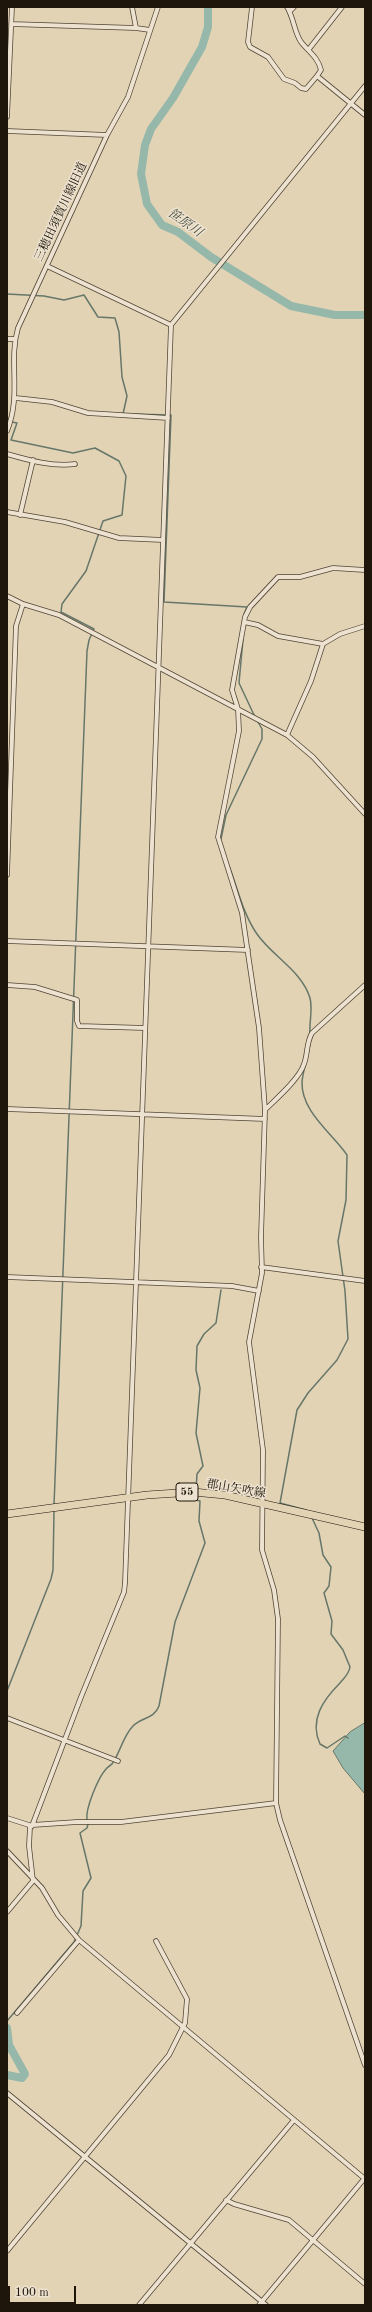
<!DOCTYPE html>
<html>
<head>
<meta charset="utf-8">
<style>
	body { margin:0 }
	#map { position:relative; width:372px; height:2312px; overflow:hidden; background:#e3d3b5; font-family:"Old Standard TT",serif }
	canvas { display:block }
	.frame { position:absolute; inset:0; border:8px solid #1f160b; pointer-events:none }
	.scale { position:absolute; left:8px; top:2286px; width:68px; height:18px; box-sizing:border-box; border:2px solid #1f160b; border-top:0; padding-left:5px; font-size:12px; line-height:14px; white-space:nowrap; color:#1f160b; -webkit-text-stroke:3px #ede2cf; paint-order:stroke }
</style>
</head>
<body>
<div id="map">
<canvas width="372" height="2312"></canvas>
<div class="frame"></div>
<div class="scale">100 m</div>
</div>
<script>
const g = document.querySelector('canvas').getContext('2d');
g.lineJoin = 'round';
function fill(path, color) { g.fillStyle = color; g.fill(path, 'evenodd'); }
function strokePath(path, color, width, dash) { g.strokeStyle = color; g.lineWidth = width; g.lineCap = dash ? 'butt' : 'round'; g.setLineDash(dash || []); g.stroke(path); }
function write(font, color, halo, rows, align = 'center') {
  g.font = font + ' "Old Standard TT","Noto Serif JP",serif'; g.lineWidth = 3; g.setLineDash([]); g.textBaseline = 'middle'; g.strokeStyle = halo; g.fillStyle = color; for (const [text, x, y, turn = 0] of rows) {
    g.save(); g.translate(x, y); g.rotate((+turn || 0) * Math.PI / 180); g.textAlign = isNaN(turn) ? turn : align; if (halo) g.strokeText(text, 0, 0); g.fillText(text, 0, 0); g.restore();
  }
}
const water = new Path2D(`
	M365,1723V1794L343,1768L333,1751L350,1732Z`);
fill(water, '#96b8aa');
strokePath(water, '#66776a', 1);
strokePath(new Path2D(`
	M7,294L44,296L64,300L84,295L98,317L115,318L119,332L122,377L127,396L123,414
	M129,414L171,415L164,602L247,607L244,614
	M7,421L17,423L11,440L73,453L95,448L119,461L126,476L122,515L103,521L86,571L62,604L61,612L94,629L89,640L87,651L54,1505
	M243,639L239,683L255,717
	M221,839L226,815L262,739V729L258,722
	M229,866C238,889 243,914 257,934C272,956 302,971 310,998C313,1010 309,1022 310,1034
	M196,1490L197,1474L203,1466L196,1433L200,1388L196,1370L197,1346L204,1334L216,1323L221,1290
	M306,1510L280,1503L297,1410L308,1393L337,1360L348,1339L345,1291L338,1241L346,1200L347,1155C333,1134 301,1112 302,1082C303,1069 309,1056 310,1042
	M312,1518L319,1533L323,1555L331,1567L329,1586L324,1593L332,1621L331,1634L343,1650L350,1667C349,1674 344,1678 340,1683C323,1700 309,1720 320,1744L327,1748L345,1736L348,1738
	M7,1691L51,1579L53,1570L54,1511
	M87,1820C85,1809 98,1778 106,1769C109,1765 112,1766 114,1761C121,1749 124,1735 133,1726C142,1717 154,1719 159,1706L175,1622L205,1543L199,1521L200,1501L196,1500V1494
	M7,2021L74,1942L81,1926L83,1891L91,1878L80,1833L87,1828L88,1824`), '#66776a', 1.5);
strokePath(new Path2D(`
	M208,7V27L202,47L173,98L151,129L145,145L141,174L147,204L162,225L178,232L211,257L291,306L335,315H365
	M7,2028L9,2045L25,2074L22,2078L7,2075`), '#96b8aa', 8);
const minor = new Path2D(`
	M132,7L136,28
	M252,7L248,42L250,47L268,57L284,79L295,83L301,88L306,89L317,76
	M287,7C294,18 294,32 301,42C308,51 318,57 321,70L317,76L365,115
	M290,11L294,7
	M11,24L136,28L150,30
	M309,49L342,7
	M7,117L12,7
	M7,131L107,135
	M47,266L171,325
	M7,339H15
	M16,398L52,402L88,413L168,418
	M7,431C22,394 8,362 18,328L107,135L128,97L158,7
	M7,454C28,460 52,467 75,464
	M7,512L65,522L119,538L163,540
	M20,515L33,460
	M365,570L333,568L300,577H278L250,607L245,617L232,690L238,709L239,731L218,837L242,913L259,1028L265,1110L261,1237L262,1273L249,1342L263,1450L262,1550L274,1590L278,1619L276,1803L280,1820L365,2065
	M7,596L23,604L59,615L287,735L313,757L365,814
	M244,622L258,625L278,636L323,644L311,681L287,735
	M323,644L340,634L365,626
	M7,875L16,626L23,604
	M7,941L248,950
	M7,985L35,987L77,1000V1021L79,1026L145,1028
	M7,1109L265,1119
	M265,1110C276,1099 300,1078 304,1064C308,1054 306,1043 312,1033L365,985
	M261,1267L365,1281
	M7,1277L232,1286L259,1291
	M7,1718L118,1761
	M7,1818L32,1826L81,1697L124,1592L125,1583L171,325L365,86
	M32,1825L77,1822H121L276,1803
	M7,1851L42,1888L58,1915L79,1940L365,2179
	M7,1912L33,1881L29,1846L30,1827
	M17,2013L79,1940
	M7,2093L266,2305
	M226,2200L234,2204L289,2220L365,2284
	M7,2251L169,2055L185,2023L187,1999L156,1941
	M139,2305L294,2120
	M259,2305L364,2179`);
const primary = new Path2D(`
	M7,1514L147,1495L193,1492L225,1495L365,1527`);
strokePath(minor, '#504536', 5.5);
strokePath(primary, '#1f160b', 8);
strokePath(minor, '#ede2cf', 4);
strokePath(primary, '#e3d3b5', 7);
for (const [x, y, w] of [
	[187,1492,22]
]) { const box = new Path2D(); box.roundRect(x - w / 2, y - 9, w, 18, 3); g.fillStyle = '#ede2cf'; g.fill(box); strokePath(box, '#1f160b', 1); }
write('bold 11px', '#1f160b', null, [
	["55",187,1492]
]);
write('12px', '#1f160b', '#ede2cf', [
	["三穂田須賀川線旧道",61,212,-65],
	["郡山矢吹線",236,1489,10]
]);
write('italic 13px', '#494f43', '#ede2cf', [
	["笹原川",185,223,35]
]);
</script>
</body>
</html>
